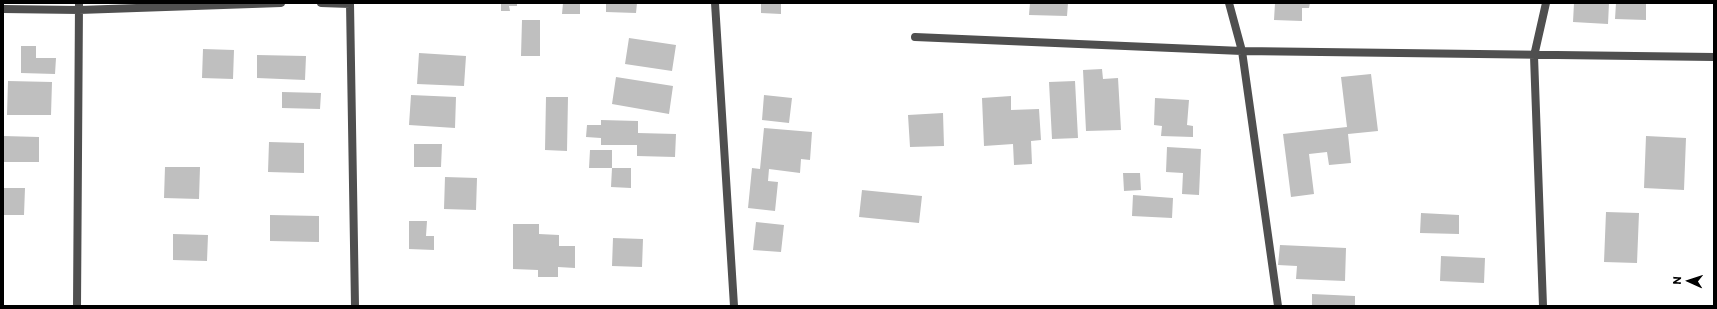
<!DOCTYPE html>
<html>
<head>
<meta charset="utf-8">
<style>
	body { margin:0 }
	#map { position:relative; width:1717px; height:309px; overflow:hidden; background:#fff; font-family:Commissioner,sans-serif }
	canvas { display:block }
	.frame { position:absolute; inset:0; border:4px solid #000; pointer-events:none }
	.north { position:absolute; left:1669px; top:261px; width:40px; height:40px; -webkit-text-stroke:3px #fff; paint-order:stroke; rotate:273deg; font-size:11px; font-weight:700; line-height:16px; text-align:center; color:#000 }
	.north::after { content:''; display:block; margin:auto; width:14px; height:18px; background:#000; clip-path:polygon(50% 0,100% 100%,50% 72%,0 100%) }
</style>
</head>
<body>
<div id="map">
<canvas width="1717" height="309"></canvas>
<div class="frame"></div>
<div class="north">N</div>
</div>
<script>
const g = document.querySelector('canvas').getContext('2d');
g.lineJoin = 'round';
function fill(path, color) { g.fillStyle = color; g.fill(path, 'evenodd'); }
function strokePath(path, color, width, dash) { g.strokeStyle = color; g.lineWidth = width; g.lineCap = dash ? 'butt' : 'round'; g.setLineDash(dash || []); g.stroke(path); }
fill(new Path2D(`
	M501,3H517V6H509L510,11H501Z
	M563,3H580V14H562Z
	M606,3H637L636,13L606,12Z
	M761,3H781V14L761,13Z
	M1030,3H1068L1067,16L1029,15Z
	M1275,3H1310L1309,8H1302V21L1274,20Z
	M1574,3H1609L1608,24L1573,22Z
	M1616,3H1646V20L1615,19Z
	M522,20H540V56H521Z
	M629,38L676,45L672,71L625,64Z
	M21,46H36V58H56L55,74L21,73Z
	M203,49L234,50L233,79L202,78Z
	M419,53L466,56L464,86L417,84Z
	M257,55L306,56L305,80L257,78Z
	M1102,69L1103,79L1118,78L1121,130L1086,131L1083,70Z
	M1371,74L1378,131L1348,134L1351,163L1329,165L1327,152L1309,154L1314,194L1291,197L1283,134L1347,127L1341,77Z
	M616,77L673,86L669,114L612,104Z
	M8,81L52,82L51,115H7Z
	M1075,81L1078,138L1052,139L1049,82Z
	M282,92L321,93L320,109L282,108Z
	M411,95L456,97L455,128L409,125Z
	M764,95L792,98L789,123L762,120Z
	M1011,96V110L1039,109L1041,140L1031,141L1032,164L1014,165L1013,144L984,146L982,98Z
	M546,97H568L567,151L545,150Z
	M1155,98L1189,100L1187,125L1193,126V137L1161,136L1162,126L1154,125Z
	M943,113L944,146L910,147L908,115Z
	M601,120L638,121V133L676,134L675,157L637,156V145H601V138L586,137L587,125H601Z
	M764,128L812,132L810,160L801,159L800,173L769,169L768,181L778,182L775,211L748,208L752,168L760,169Z
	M3,136L39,137V162H3Z
	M1646,136L1686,138L1684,190L1644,188Z
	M269,142L304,143V173L268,172Z
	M414,144H442L441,167H414Z
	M1167,147L1201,149L1199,195L1182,194L1183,173L1166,172Z
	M590,150H612V168H589Z
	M165,167H200L199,199L164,198Z
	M612,168H631V188L611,187Z
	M1123,173H1140L1141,190L1124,191Z
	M445,177L477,178L476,210L444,209Z
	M3,188H25L24,215H3Z
	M862,190L922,196L919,223L859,217Z
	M1133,195L1173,198L1172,218L1132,216Z
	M1606,212L1639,213L1637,263L1604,262Z
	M1421,213L1459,215V234L1420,233Z
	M270,215L319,216V242L270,241Z
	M409,221H427L426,236H434V250L409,249Z
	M756,222L784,225L781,252L753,250Z
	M513,224H539V234L559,235V246H575V268L558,267V277H538V270L513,269Z
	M173,234L208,235L207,261L173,260Z
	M613,238L643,239L642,267L612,266Z
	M1280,245L1346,248L1345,281L1296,279L1297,266L1278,265Z
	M1441,256L1485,258L1484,283L1440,281Z
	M1312,294L1355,296V306H1312Z`), '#bfbfbf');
strokePath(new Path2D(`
	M321,3L350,4
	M350,3L355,306
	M715,3L734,306
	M1229,3L1242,51L1278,306
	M3,9L79,10L281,3
	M915,37L1242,51L1714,57
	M77,306L79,3
	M1543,306L1534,56L1546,3`), '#4f4f4f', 8);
</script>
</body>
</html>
